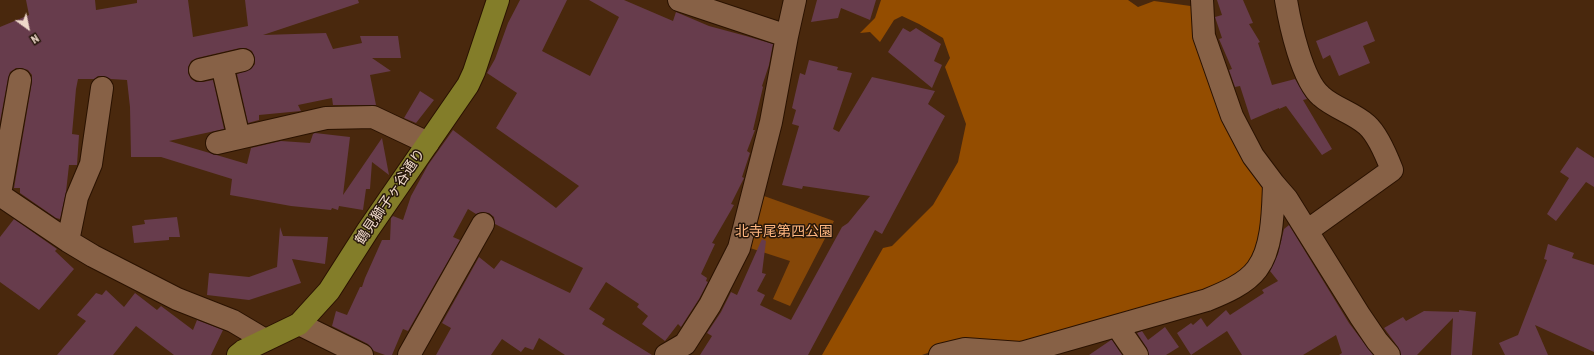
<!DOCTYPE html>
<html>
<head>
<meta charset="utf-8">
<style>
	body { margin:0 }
	#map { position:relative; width:1594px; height:355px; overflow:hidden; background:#49280d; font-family:"Roboto Condensed",sans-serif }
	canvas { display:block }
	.north { position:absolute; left:8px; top:8px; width:40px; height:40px; -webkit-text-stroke:3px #25160a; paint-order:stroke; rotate:147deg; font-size:11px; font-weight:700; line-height:16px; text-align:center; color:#efd9ca }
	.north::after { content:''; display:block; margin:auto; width:14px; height:18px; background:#efd9ca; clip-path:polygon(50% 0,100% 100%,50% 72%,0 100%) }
</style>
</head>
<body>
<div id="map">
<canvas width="1594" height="355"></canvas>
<div class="north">N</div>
</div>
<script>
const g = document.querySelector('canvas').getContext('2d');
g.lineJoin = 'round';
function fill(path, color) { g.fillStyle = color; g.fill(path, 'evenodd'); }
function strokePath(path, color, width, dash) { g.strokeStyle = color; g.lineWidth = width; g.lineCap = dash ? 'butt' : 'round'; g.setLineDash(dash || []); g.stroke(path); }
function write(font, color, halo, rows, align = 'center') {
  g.font = font + ' "Roboto Condensed","Noto Sans JP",sans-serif'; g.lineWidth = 3; g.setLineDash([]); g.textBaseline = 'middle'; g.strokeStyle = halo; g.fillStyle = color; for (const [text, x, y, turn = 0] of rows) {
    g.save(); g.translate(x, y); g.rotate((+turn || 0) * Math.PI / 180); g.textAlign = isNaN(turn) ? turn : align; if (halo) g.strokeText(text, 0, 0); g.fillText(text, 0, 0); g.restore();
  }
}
fill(new Path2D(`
	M764,196L834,221L790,306L773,299L790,261L750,248Z`), '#854708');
fill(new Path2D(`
	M881,0H1128L1138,7L1154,1L1198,7L1264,183L1260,241L1251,263L1227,284L1020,343L936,350L922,355H822L883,248L892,246L933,205L958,162L966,124L945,67L950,58L943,38L919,24L902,16L894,20L880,42L870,32L860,33L875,18Z`), '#944d00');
fill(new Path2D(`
	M26,0H95L96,10L137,3V0H188L193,37L248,26L245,0H358L359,3L263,35L326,33L333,49L362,43L360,36H398L401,58H372L391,71L370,75L376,105H333L332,98L298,105L301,111L259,115V120L248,123L237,74L251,69L255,64V58L252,51L246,48H240L197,58L191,61L188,67V73L191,79L196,82H203L213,80L224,129L169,141L247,164L251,148L281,141L310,143L313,134L315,133L350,137L343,195L382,138L389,175L372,162L370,189H366L363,210L339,206L338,210L332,208L331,210L291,206L230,195L232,179L161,157H131L130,107L127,80L111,79L103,76H98L94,79H78L76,89L72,134L79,135L77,165H69L66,192L60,219L56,218L20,193V188H14L32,82V75L28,70L22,68H16L10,72L8,78L0,122V27L29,15Z
	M520,0H567L542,51L590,76L619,17L589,0H624L673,21L676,12L709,26L746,36L773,44L769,65L762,86L763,87L753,130H755L747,151L750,153L742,177L744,178L731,204L734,205L712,243L715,244L701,274L707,278L706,281L708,282L699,299L681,327L678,324L665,341L642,324L648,316L637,307L639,304L606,282L589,309L605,319L602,324L652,355H565L539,338L533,350L525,347L521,352L502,339L491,355H436L451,328L442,323L479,257L494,269L501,260L570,293L583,268L495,224L494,217L489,213L482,212L476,214L468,209L453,237L460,240L408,331L403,329L392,355H385L374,351L368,344L332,326L336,311L347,315L360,287H362L365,278L382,240H390L391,218L393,216L403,220L411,196L428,165L453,130L556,208L579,186L496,128L517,93L487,73L495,59L508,23Z
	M817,0H876L870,20L841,8L838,18L811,22Z
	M1217,0H1243L1253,23L1249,24L1260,42L1258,43L1272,85L1295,79L1307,99L1303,100L1332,149L1322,155L1286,106L1279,109V108L1251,120L1240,86L1235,87L1229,70L1232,69L1219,39L1222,38L1215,17L1222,15Z
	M1367,21L1375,41L1363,46L1370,63L1339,76L1330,55L1323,59L1316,41Z
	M903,28L910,32L916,28L941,44L934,61L942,65L932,88L888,52Z
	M809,60L838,67L837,70L852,73L833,129L839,132L872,77L935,91L928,104L945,116L882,234L875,230L808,355H700L712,336L707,333L721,312L731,292L737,295L762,239L766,241L762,273L766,274L757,291L765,295L760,305L791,320L842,227L848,223L870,196L803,186L802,189L782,185L799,126L792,124L796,110L792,108L800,73L805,75Z
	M420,91L434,100L416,123L404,118Z
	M1577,147L1594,158V187L1586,182L1556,221L1547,214L1569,178L1560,172Z
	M177,217L180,237H169V240L134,243L132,226L145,224L144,220Z
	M14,219L57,249L55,251L74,269L39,310L0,282V237Z
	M1289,225L1349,323L1373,355H1339L1342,353L1336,335L1303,355H1242L1227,331L1191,355L1177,333L1191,323L1193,325L1201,318L1207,327L1226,310L1230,315L1264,293L1262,290L1278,281L1270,271L1278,254L1284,229Z
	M280,227L283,236L328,237L325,264L292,259L301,283L249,300L207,295L209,273L249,277L277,267Z
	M1548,244L1574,253L1572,258L1594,265V352L1535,325L1548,355H1505L1499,343L1518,335L1547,260L1544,259Z
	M106,290L124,307L135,293L157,310L161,306L193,330L197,320L223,330L211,355H174L136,326L113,355H57L86,321L77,315L96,293L102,295Z
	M1459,310L1476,312L1472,355H1451L1453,318L1417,355H1401L1398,347L1384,328L1403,317L1406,321L1424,311L1459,312Z
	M1165,327L1179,347L1166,355H1149L1147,348L1137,333L1142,331L1148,340Z
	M1112,340L1122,355H1089L1111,340Z`), '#673c4c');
const minor = new Path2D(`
	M679,0L787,36
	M1202,0L1204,36L1232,116L1253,156L1274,184L1287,199L1360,316L1377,341L1389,355
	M1286,0C1290,24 1302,80 1321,96C1334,108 1354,113 1367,125C1378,135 1387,157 1392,170L1307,231
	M222,65L239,138
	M200,70L243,60
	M217,143L326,118L373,117L428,143
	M0,194L20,80
	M0,195L68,241L93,256L177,299L233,321L265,340
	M68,241L77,197L91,164L102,88
	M299,324L362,355
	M1117,326L1137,355
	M409,355L483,224
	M666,355L685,344L710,305L739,248L771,122L787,36L795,0
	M940,355L965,349L1021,353L1207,300C1224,293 1246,284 1257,269C1273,248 1273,210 1274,184`);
const major = new Path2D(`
	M238,355L243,351L299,324L329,291L368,230L468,85L474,72L498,0`);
strokePath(minor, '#2a1201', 24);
strokePath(major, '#2a1201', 24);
strokePath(minor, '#876146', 22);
strokePath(major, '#837d29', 22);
write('14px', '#efd9ca', '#25160a', [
	["鶴見獅子ヶ谷通り",391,197,-56]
]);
write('14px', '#feb680', '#25160a', [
	["北寺尾第四公園",784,232]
]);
</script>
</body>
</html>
